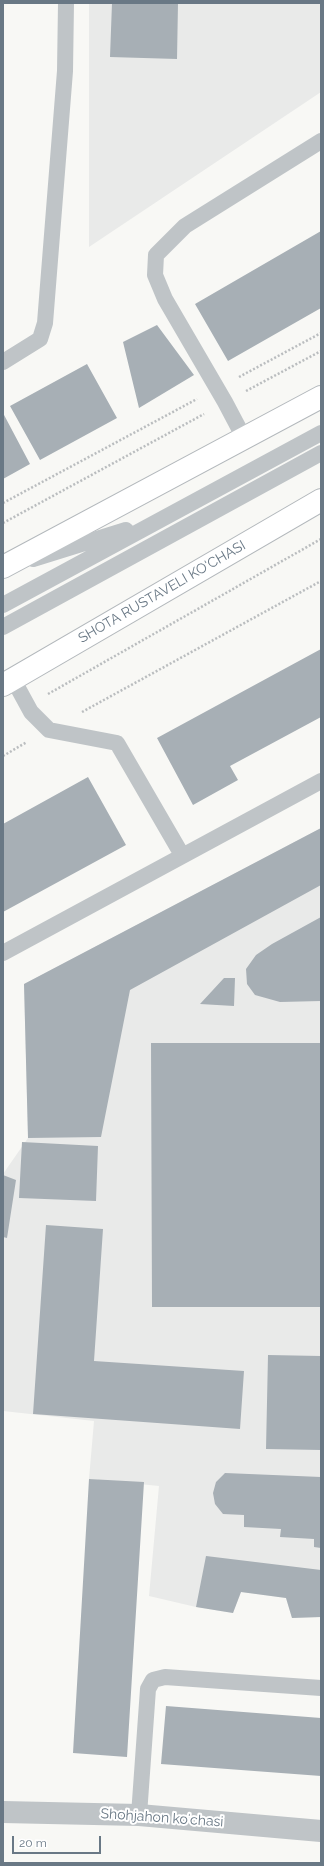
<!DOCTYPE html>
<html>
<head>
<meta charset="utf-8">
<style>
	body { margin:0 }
	#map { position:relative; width:324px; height:1866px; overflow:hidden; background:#f8f8f5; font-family:Raleway,sans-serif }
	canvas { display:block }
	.frame { position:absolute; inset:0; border:4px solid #697885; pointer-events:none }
	.scale { position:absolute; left:12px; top:1836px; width:89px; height:18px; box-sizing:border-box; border:2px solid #697885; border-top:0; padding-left:5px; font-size:12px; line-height:14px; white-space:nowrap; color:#697885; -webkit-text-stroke:3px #fff; paint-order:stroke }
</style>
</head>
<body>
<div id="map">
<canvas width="324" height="1866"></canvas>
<div class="frame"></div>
<div class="scale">20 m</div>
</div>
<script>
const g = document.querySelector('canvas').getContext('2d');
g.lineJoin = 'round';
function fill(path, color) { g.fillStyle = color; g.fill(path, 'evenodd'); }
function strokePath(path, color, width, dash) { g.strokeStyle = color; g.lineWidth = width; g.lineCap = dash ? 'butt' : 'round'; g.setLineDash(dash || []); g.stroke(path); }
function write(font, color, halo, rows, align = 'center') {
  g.font = font + ' Raleway,sans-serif'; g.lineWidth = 4; g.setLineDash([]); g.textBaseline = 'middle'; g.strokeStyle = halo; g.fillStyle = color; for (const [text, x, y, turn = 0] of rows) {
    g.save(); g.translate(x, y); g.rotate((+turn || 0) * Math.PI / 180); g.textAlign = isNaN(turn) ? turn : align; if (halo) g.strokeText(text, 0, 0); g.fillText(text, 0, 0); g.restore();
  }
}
fill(new Path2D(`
	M89,3H321V92L89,247Z
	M321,828V1617L292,1618L286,1598L241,1592L233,1613L196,1607L149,1596L159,1486L89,1479L94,1421L3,1411V1174L28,1138L24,984Z`), '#e9eae9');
fill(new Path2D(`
	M112,3H178L177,59L110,57Z
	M321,231V308L228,361L195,304Z
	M157,325L194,375L139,408L123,342Z
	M87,364L117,418L40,460L10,406Z
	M3,413L30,464L3,479Z
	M321,649V717L230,766L238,780L193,805L157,738Z
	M88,777L126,845L3,912V824Z
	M321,828V885L130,990L101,1137L28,1138L24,984Z
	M321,917V1001L280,1002L255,995L247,984L246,969L256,955L272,944Z
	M224,978H235L234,1006L200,1004Z
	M151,1043H321V1307H152Z
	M22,1142L98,1146L96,1201L19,1198Z
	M3,1175L16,1180L7,1238L3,1237Z
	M46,1225L103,1229L94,1361L244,1371L240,1429L33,1414Z
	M268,1355L321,1356V1450L266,1449Z
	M225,1473L321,1477V1548L314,1547V1539L280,1537L281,1529L244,1527V1515L223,1514L215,1504L213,1493L216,1482Z
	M89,1479L144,1482L127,1757L73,1753Z
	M206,1556L321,1570V1617L292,1618L286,1598L241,1592L233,1613L196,1607Z
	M166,1706L321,1718V1776L161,1764Z`), '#a7afb5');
const primary = new Path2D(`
	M3,567L321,397
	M3,685L321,500`);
strokePath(primary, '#b3b8bc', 24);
strokePath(new Path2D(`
	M239,377L321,333
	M246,391L321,351
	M3,503L197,399
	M3,523L204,414
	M48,694L321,539
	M82,712L321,581
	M3,756L27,742`), '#babdbf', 2.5, [2, 2]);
strokePath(new Path2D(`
	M3,362L40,339L45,323L65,71L66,3
	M244,438L225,402L165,299L155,275L156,255L185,226L321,141
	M33,559L126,530
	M3,605L321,433
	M3,627L321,453
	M13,679L31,712L49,730L117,743L182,855
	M3,953L321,781
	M139,1815L148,1689L153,1680L165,1677L321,1688`), '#bfc4c7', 16);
strokePath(new Path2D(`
	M3,1812L139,1815L321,1831`), '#bfc4c7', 22);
strokePath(primary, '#fff', 22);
write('14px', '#697885', '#fff', [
	["SHOTA RUSTAVELI KO'CHASI",162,592,-30],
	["Shohjahon koʻchasi",162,1818,4]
]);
</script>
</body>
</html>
